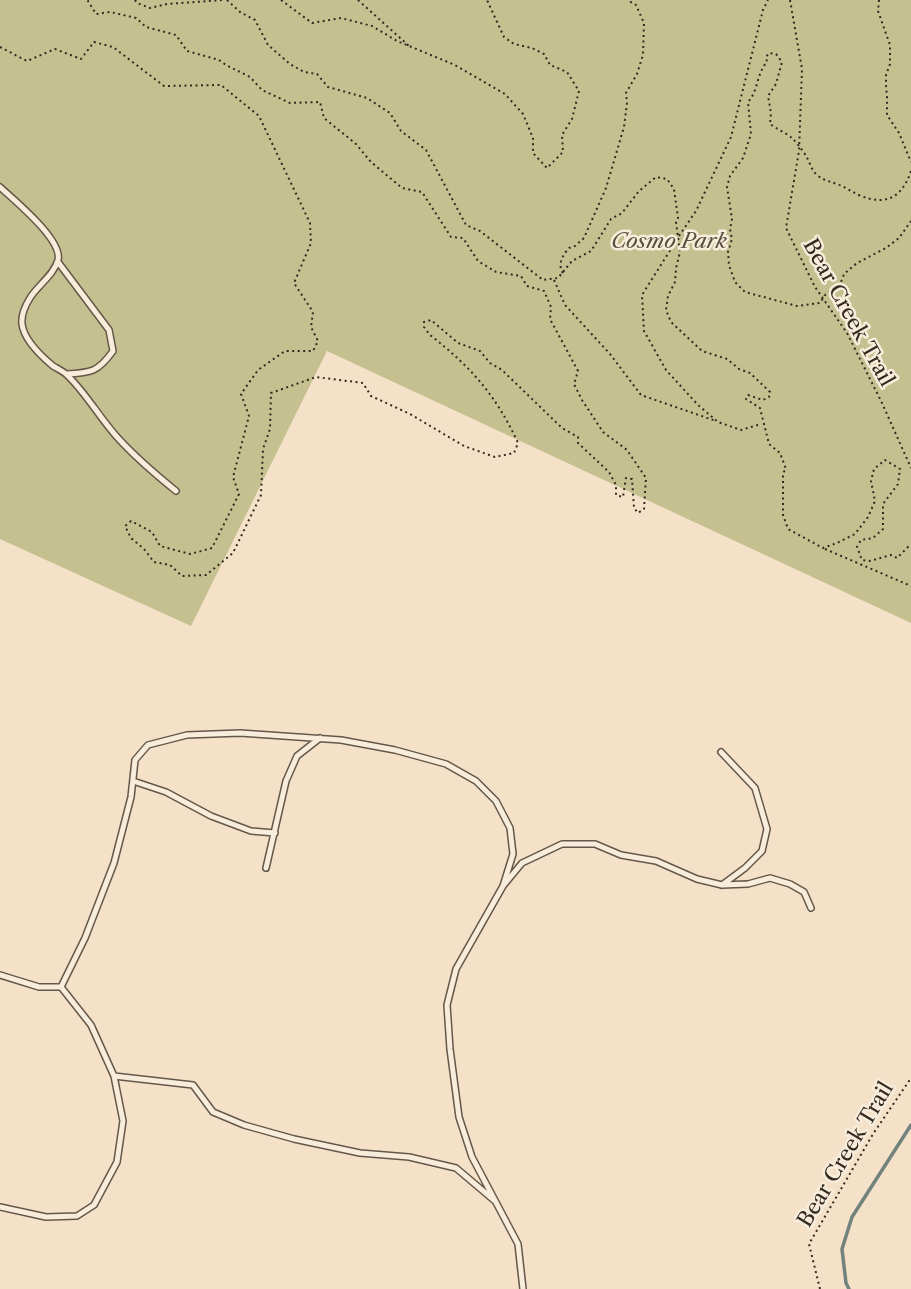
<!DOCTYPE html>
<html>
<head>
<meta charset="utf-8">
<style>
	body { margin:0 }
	canvas { display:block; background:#f5e1c7 }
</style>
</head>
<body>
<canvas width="911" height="1289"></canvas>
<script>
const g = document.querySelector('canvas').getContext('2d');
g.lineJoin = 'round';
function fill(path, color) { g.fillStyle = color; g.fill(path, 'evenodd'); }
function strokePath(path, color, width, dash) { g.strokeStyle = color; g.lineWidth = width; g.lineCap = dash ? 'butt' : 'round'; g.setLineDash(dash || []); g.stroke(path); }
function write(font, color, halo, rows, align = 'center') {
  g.font = font + ' "Libre Caslon Text",serif'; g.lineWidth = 5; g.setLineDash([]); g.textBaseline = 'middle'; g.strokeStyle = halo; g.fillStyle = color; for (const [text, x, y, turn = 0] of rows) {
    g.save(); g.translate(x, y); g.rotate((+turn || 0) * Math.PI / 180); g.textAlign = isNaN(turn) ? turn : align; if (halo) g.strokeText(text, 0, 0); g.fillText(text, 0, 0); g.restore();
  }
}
fill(new Path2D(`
	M0,0H911V623L327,351L191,626L0,539Z`), '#c4c090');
strokePath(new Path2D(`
	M849,1289L846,1283L842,1249L852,1217L911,1125`), '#72827c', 3.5);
const lane = new Path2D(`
	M0,187C14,200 63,240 58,260C54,275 37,286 30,298C25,306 21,315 22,324C24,340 41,356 53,366C58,369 63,371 67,375C86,393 99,417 117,437C135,457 155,474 176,491
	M58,262L109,330L113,351C98,372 91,373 66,374
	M721,752L755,788L767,829L762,851L745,868L722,885
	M133,781L166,792L211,816L251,831L275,833
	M266,868L286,781L297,756L320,738
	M0,975L39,987H61L85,938L114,863L131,797L135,760L148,745L187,735L240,733L341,740L395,750L446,764L476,781L496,801L510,828L513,854L503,886
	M114,1076L193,1085L213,1112L244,1125L294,1139L360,1153L409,1157L456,1168L495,1201
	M0,1207L46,1217L77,1216L94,1205L117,1162L123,1121L114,1076L91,1025L61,987
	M523,1289L518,1244L472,1157L459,1117L450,1049L447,1005L456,969L503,886L522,863L562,844H595L621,855L656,861L697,879L722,885L748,884L770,878L790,884L804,892L811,908`);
strokePath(lane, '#64584a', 8);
strokePath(new Path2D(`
	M135,0L137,3L150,8L167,4L223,0
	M227,0L240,12L255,20L268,45L290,64L304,72L317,74L328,87L367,98L390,113L401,131L426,150L466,225L480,231L543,280L558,278L572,261L591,251L611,219L622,213L639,191L656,177L667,179L674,189L678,218L676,222L680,252L676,268L675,282L668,296L666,310L671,322L702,351L727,359L739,369L750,373L770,392L769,397L763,400L748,395L746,399L760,408L769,444L780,453L786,469L783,473V515L788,529L823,548L837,543L855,534L868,517L875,501L871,481L874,469L885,460L900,469L898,484L883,504V529L873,538L861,540L857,547L862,560L870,561L891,555L897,558L908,547L911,546
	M281,0L312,23L341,18L372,26L397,41L455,65L505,94L523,114L533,138V153L547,168L563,152L562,135L572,119L579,91L567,72L550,65L544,54L532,48L514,44L504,37L487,0
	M358,0L409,46
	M790,0L802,69L799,151L786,228L815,287L847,333L882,403L911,468
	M879,0L878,11L890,45V64L886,75V85L887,97V115L899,133L911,162
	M0,47L27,61L55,49L81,59L94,42L113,47L164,86L221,85L259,116L310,223L311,243L294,283L313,312L311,327L318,341L313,351H285L258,370L241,394L249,416L233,477L239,494L212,548L190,554L160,546L152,532L131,521L125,526L131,538L144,549L154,562L170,565L182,576L206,575L233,553L261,495L263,449L270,429L271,393L316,377L363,383L371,396L410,414L464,446L495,457L514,453L518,443C496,395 471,367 430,335L424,327V322L431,320L458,343L480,351L490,363L502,370L562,428L578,437V443L609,472L616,485V495L623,497L626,478L632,479L634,508L638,513L644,509L646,478L627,450L603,432L582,400L574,384L578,371L550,319L551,307L544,291L527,286L521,276L496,272L478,261L463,238L451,237L422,192L402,188L371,162L356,144L324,118L320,102L290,103L262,90L250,77L226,65L219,60L187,51L176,35L146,27L136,18L110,12L96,14L88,1L86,0
	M911,171C902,197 887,206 861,196C854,193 848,189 842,186C833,182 824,181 817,175C811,170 810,162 806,156C803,151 797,143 793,139C788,134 777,129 770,124L771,113L768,96L776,84L782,62L776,54L769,53L766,57L767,62C756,74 759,90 748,102L751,134L743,158L730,176L727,187L732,219L730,229L732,239L728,252L729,265L735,282L745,292L797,306L820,303L825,295L837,287L842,280L844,274L857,263L886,248L899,238L911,221
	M679,236L696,211L731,137L763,10L768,0
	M676,241L642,295L644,331L666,370L698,405L718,422L741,430L761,424
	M563,273C557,264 563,255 569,248L575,246L584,238L606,188L624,127L627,103L626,93L637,74L643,55L644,23L636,5L627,0
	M554,280L565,305L610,354L641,395L716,421
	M825,549L911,586
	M820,1289L809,1244L873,1134L911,1078`), '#332a20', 2, [2, 3.5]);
strokePath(lane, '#f8ecdb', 5);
write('italic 21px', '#57503c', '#f8ecdb', [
	["Cosmo Park",669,242]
]);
write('21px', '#332a20', '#f8ecdb', [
	["Bear Creek Trail",848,313,61],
	["Bear Creek Trail",846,1155,-59]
]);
</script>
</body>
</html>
